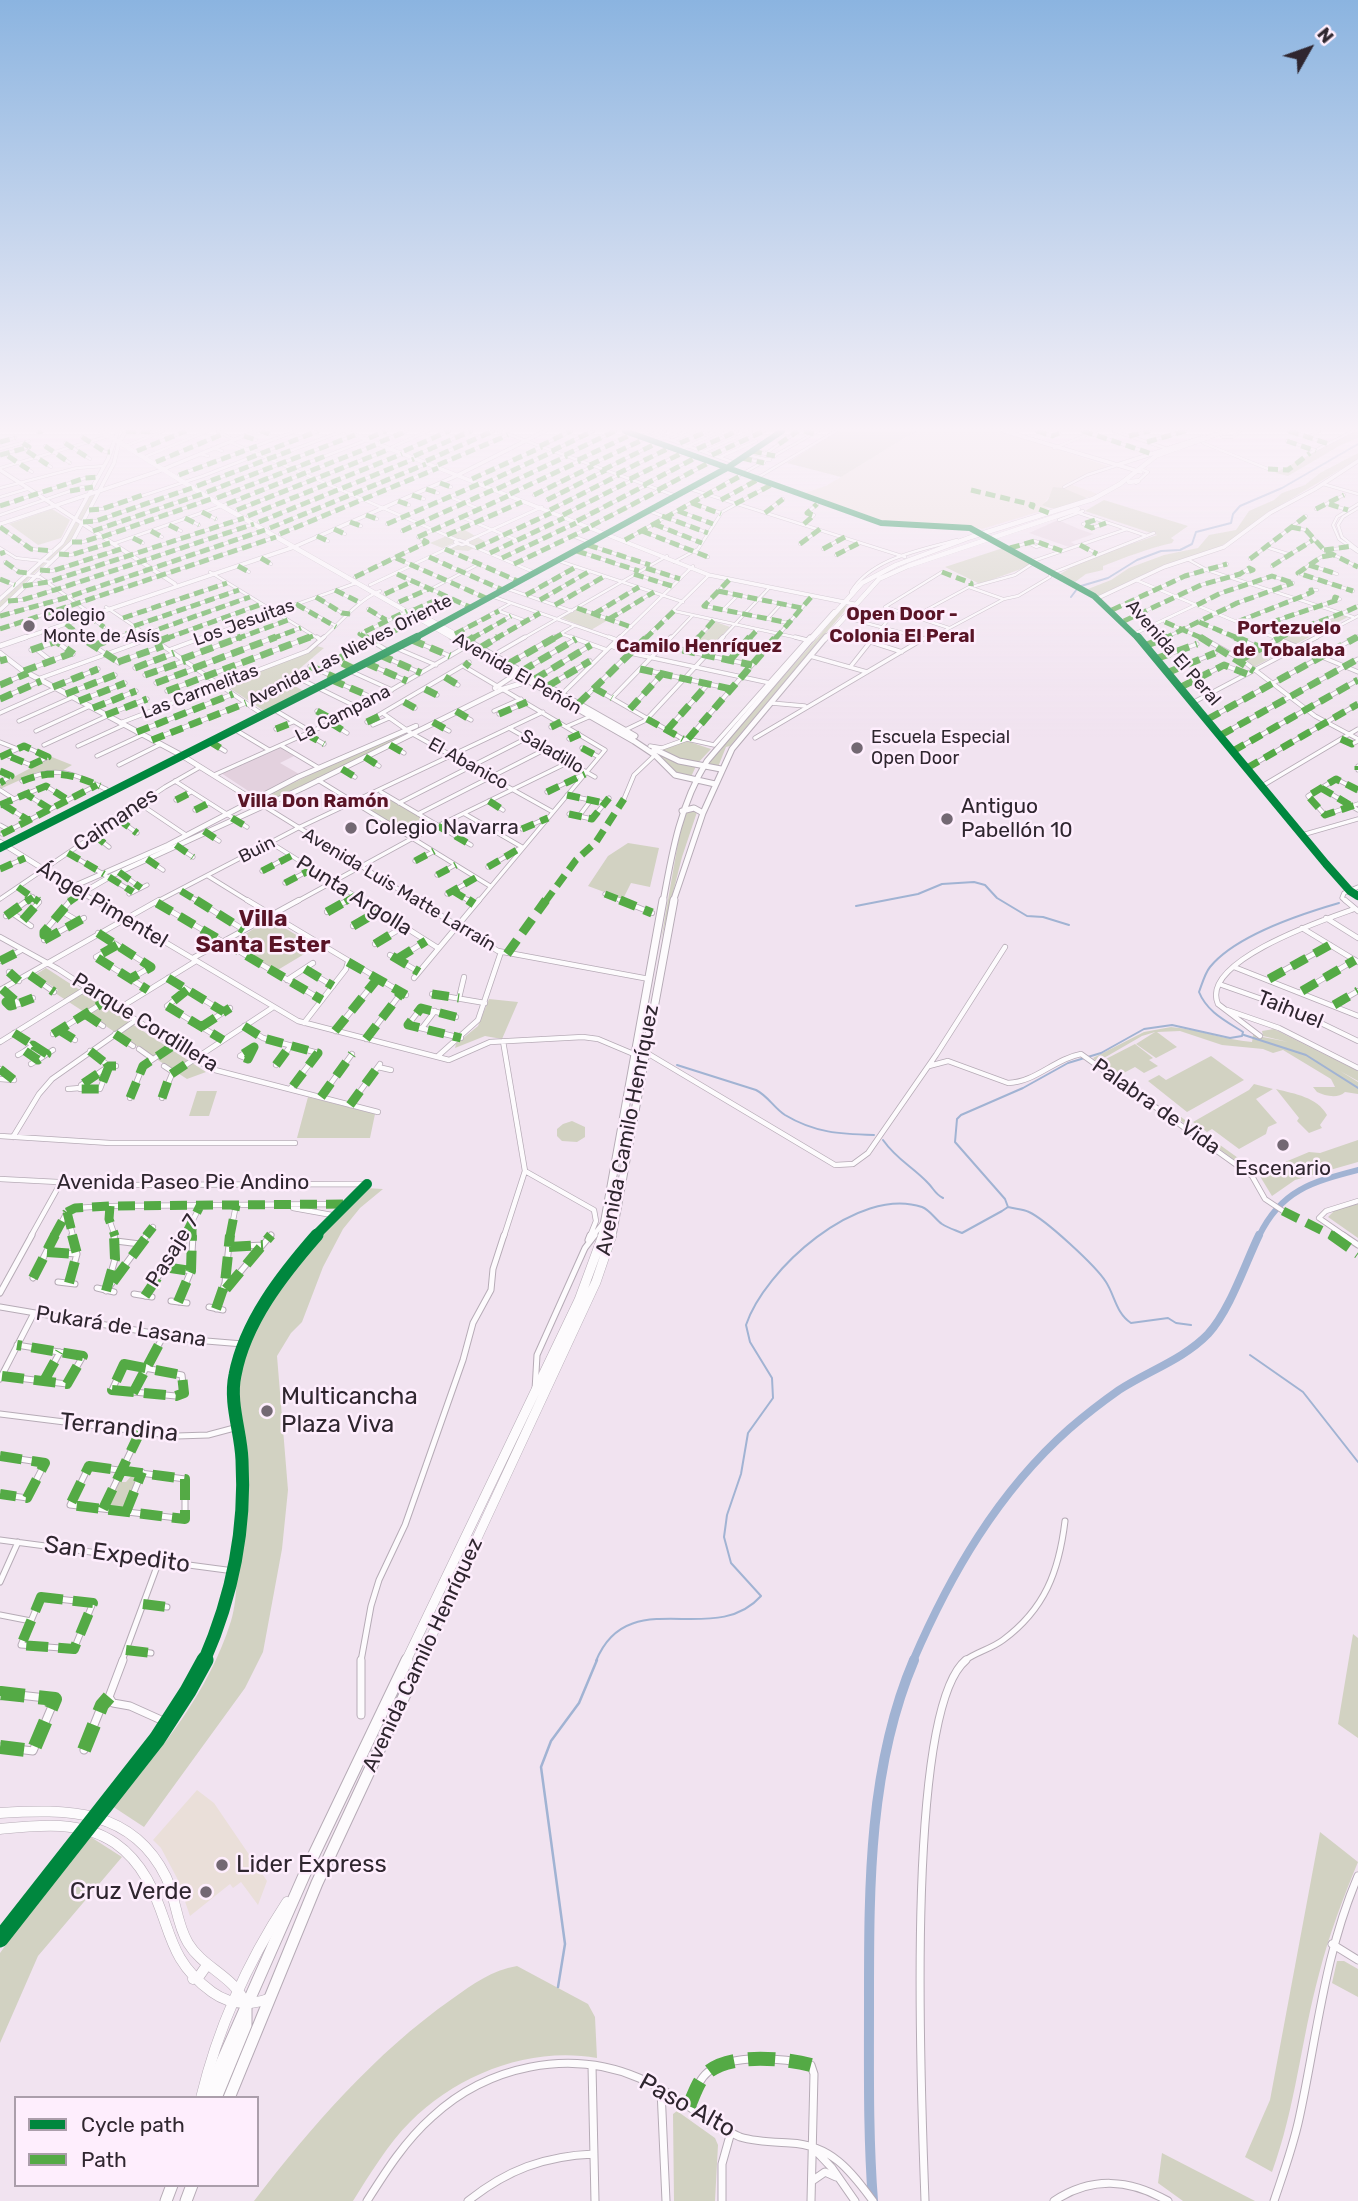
<!DOCTYPE html>
<html>
<head>
<meta charset="utf-8">
<style>
	body { margin:0 }
	#map { position:relative; width:1358px; height:2201px; overflow:hidden; background:#f1e3f0; font-family:Rubik,sans-serif }
	canvas { display:block }
	.legend { position:absolute; left:14px; top:2096px; width:245px; height:91px; box-sizing:border-box; background:#feeefd; border:2px solid #ab9eab; margin:0; padding:9px 12px; list-style:none; font-size:21px; color:#2f262f }
	.legend li { display:flex; align-items:center; gap:14px; height:35px }
	.legend b { width:35px; border:2px solid #ab9eab }
	.north { position:absolute; left:1274px; top:14px; width:70px; height:70px; -webkit-text-stroke:5px #feeefd; paint-order:stroke; rotate:50deg; font-size:19px; font-weight:700; line-height:28px; text-align:center; color:#2f262f }
	.north::after { content:''; display:block; margin:auto; width:24px; height:32px; background:#2f262f; clip-path:polygon(50% 0,100% 100%,50% 72%,0 100%) }
</style>
</head>
<body>
<div id="map">
<canvas width="1358" height="2201"></canvas>
<ul class="legend">
<li><b style="height:9px;background:#00873e"></b>Cycle path</li>
<li><b style="height:9px;background:#54aa45"></b>Path</li>
</ul>
<div class="north">N</div>
</div>
<script>
const g = document.querySelector('canvas').getContext('2d');
g.lineJoin = 'round';
function fill(path, color) { g.fillStyle = color; g.fill(path, 'evenodd'); }
function strokePath(path, color, width, dash) { g.strokeStyle = color; g.lineWidth = width; g.lineCap = dash ? 'butt' : 'round'; g.setLineDash(dash || []); g.stroke(path); }
function write(font, color, halo, rows, align = 'center') {
  g.font = font + ' Rubik,sans-serif'; g.lineWidth = 5; g.setLineDash([]); g.textBaseline = 'middle'; g.strokeStyle = halo; g.fillStyle = color; for (const [text, x, y, turn = 0] of rows) {
    g.save(); g.translate(x, y); g.rotate((+turn || 0) * Math.PI / 180); g.textAlign = isNaN(turn) ? turn : align; if (halo) g.strokeText(text, 0, 0); g.fillText(text, 0, 0); g.restore();
  }
}
fill(new Path2D(`
	M916,431H1001L1108,466L1067,483L1098,494L1093,498L1051,494L1043,505L1048,509L982,529L963,525L890,523L804,493L826,486Z
	M197,1790L214,1803L267,1881L258,1905L241,1882L233,1888L230,1884L190,1916L177,1878L161,1848L153,1840Z`), '#eadfd9');
fill(new Path2D(`
	M1058,520L1079,529L1094,534L1071,542L1076,545L1069,547L1029,533Z
	M280,747L294,756L280,763L299,774L256,796L221,773Z`), '#e3d1de');
fill(new Path2D(`
	M838,431H916L841,477L787,463Z
	M1355,431H1358V438L1341,445L1288,476L1275,473Z
	M1358,453V459L1269,512L1229,542L1203,554L1162,566L1098,596L1088,589L1111,580L1129,568L1164,555L1198,548L1209,535L1236,530L1249,511L1274,500L1282,493L1305,485L1320,473Z
	M1053,487L1063,488L1087,498C1073,505 1056,513 1042,505L1048,500Z
	M96,494L71,541L30,577L0,609V602L63,545L90,496Z
	M1104,500L1188,526L1171,538L1174,540L1172,543C1147,549 1126,557 1103,566V570L1086,574L1075,582L1060,574L1080,562L1157,535L1085,511Z
	M52,509L70,520L61,538L38,545L9,524Z
	M463,529L486,542L477,547L468,545L474,548L468,551L447,549L454,543L442,548L430,543Z
	M1003,548L1032,565L980,584L945,567Z
	M843,605L849,606L730,746L726,747L718,767L706,765L819,636Z
	M577,609L608,620L591,630L562,618Z
	M1343,615L1348,617L1296,644L1283,639L1297,631Z
	M716,622L730,627L705,653L689,651Z
	M1278,641L1293,646L1254,667L1244,660Z
	M317,646L324,648L285,681L304,691L264,711L225,685Z
	M405,733L387,746L269,802L259,799L379,742Z
	M684,740L711,749L697,764L690,779L679,775L655,753Z
	M52,757L72,765L60,772H38L0,789V784Z
	M381,794L433,825L432,827L412,836L361,804Z
	M694,811L697,812L682,857L661,940L683,814Z
	M628,843L659,848L650,887L631,883L623,899L588,886L608,856Z
	M270,919L316,947L276,971L229,944Z
	M46,968L206,1072L187,1079L55,993L58,990L35,975Z
	M489,999L518,1002L502,1039L485,1036L455,1048L456,1044L478,1026Z
	M1171,1027C1199,1029 1224,1040 1252,1042L1253,1035L1288,1042L1263,1036L1262,1031L1274,1029L1358,1071V1081L1340,1071L1358,1082V1094L1345,1092C1338,1099 1325,1096 1317,1092L1313,1087H1335L1331,1079L1283,1050L1273,1053L1263,1049L1222,1045L1180,1031L1157,1032L1177,1047L1156,1058L1136,1044L1155,1032L1142,1036L1097,1062L1093,1058L1144,1032Z
	M1135,1044L1153,1058L1149,1060L1158,1066L1144,1073L1135,1067L1118,1076L1100,1062Z
	M1211,1056L1244,1080L1187,1112L1148,1081L1159,1075L1166,1080Z
	M1254,1084L1273,1089L1256,1099L1277,1123L1268,1127L1266,1134L1239,1149L1212,1129L1207,1132L1193,1122L1249,1090Z
	M1276,1089C1295,1094 1317,1097 1327,1115L1320,1125L1322,1128L1309,1133L1297,1121L1299,1118Z
	M197,1091H217L209,1116H189Z
	M308,1097L375,1114L370,1138H297Z
	M1181,1117L1259,1173L1309,1152L1320,1153L1358,1140V1162L1295,1180L1272,1196L1258,1173L1251,1172L1177,1118Z
	M572,1121L585,1127V1137L577,1142L562,1141L557,1136V1129L563,1124Z
	M365,1188L383,1189L360,1208L343,1229L323,1267L302,1322L291,1333L277,1356L288,1490L282,1549L263,1652L245,1688L144,1827L112,1806C160,1752 209,1692 231,1621C235,1608 236,1593 237,1579C242,1543 250,1505 247,1469C245,1441 237,1413 239,1385C240,1372 242,1355 248,1343C269,1297 327,1223 365,1188Z
	M1358,1204V1238L1328,1217L1335,1210Z
	M132,1475L137,1476L125,1508L106,1505L117,1482H126Z
	M1353,1634L1358,1638V1738L1338,1724Z
	M1320,1832L1358,1862C1343,1898 1329,1935 1319,1974C1301,2040 1296,2106 1272,2172L1245,2157L1270,2100Z
	M86,1834L122,1857L38,1956L0,2043V1953Z
	M1337,1961H1344L1358,1969V1997L1332,1983Z
	M517,1966L588,2004L595,2017L597,2058C530,2046 458,2074 410,2122C388,2144 370,2174 353,2201H254C311,2127 375,2053 452,1999C473,1984 492,1970 517,1966Z
	M677,2111L715,2138L718,2145L715,2201H674L673,2114Z
	M1162,2153L1255,2201H1183L1158,2183Z`), '#d2d2c2');
strokePath(new Path2D(`
	M1081,586L1108,578L1137,560L1161,551L1180,550L1192,544L1196,532L1231,523L1233,514L1240,506L1282,488L1358,444
	M1071,597L1077,589
	M856,906L918,894L942,884L974,882L985,885L997,898L1027,916L1043,917L1069,925
	M1244,1035L1306,1055L1358,1088
	M677,1065L756,1090C768,1096 774,1108 785,1115C815,1133 840,1134 874,1135
	M883,1140C897,1160 912,1166 928,1183C934,1189 935,1194 943,1198
	M1008,1207C1015,1209 1023,1209 1029,1212C1046,1220 1096,1266 1106,1282C1115,1296 1116,1313 1131,1323L1168,1318L1176,1323L1191,1325
	M1250,1355L1303,1392L1358,1462
	M596,1661C628,1582 714,1649 761,1596L731,1563L724,1537L727,1515L741,1474L748,1433L773,1398L772,1378L750,1342L746,1325C764,1270 858,1185 922,1207C930,1210 935,1219 942,1224C948,1228 955,1230 962,1233L1002,1211L1008,1207L1005,1199L955,1142L957,1119L961,1115L1023,1088L1068,1063L1101,1053L1144,1029L1172,1025L1230,1038L1242,1036L1243,1032C1226,1021 1207,1012 1199,992C1202,984 1205,973 1210,967C1236,935 1301,914 1339,903`), '#a1b3d3', 2);
strokePath(new Path2D(`
	M558,1987L565,1944L541,1767L551,1741L579,1703L597,1660`), '#a1b3d3', 2.5);
strokePath(new Path2D(`
	M1259,1236C1281,1190 1312,1182 1358,1170`), '#a1b3d3', 6);
strokePath(new Path2D(`
	M913,1661C950,1575 998,1492 1069,1429C1084,1416 1102,1402 1119,1390C1148,1371 1184,1359 1208,1334C1230,1310 1245,1264 1259,1235`), '#a1b3d3', 8);
strokePath(new Path2D(`
	M873,2201C868,2136 869,2070 869,2005C869,1889 868,1768 914,1660`), '#a1b3d3', 10);
const streetFar4 = new Path2D(`
	M126,431L150,432
	M218,431L234,440
	M261,431L269,434
	M499,431L676,496
	M1037,431L1052,436L1059,433
	M1083,431L1152,454
	M1114,431L1165,448
	M1289,431L1328,444
	M38,432L42,431
	M244,436L256,440
	M1129,436L1149,431
	M82,437L105,452H110
	M639,437L652,431
	M1222,437H1233L1240,431
	M1308,437L1319,431
	M369,438L386,431
	M665,438L735,463
	M647,439L665,431
	M674,440L694,431
	M1149,441L1185,431
	M1287,441L1315,450
	M0,442L15,438
	M230,442L457,540
	M380,442L407,431
	M655,442L680,431
	M65,443L90,459
	M681,443L708,431
	M1203,443L1268,469
	M128,445L163,431
	M45,446L70,463
	M541,446L571,431
	M392,447L428,431
	M214,448L222,451
	M1054,448L1096,431
	M0,449L29,441
	M697,449L737,431
	M679,450L722,431
	M27,451L51,467
	M137,451L186,431
	M403,451L449,431
	M552,451L593,431
	M705,451L751,431
	M752,451L775,456
	M1310,453L1353,431
	M200,454L208,456
	M713,454L764,431
	M765,454L798,431
	M0,455L29,447L23,443
	M566,455L615,431
	M747,455L770,460
	M8,456L32,472
	M147,456L208,431
	M414,456L471,431
	M720,457L756,441
	M742,458L764,463
	M578,460L632,434
	M426,461L493,431
	M156,462L223,434
	M592,464L644,439
	M438,465L507,435
	M0,468L109,436
	M605,469L657,443
	M618,474L671,447
	M179,475L296,431
	M757,478L836,431
	M472,479L541,447
	M630,479L684,452
	M440,483L451,487
	M1136,483L1148,472L1143,470
	M484,484L553,452
	M645,484L697,457
	M1323,484L1358,494
	M197,486L343,431
	M1064,487L1087,475L1115,466
	M0,488L77,468L104,466
	M426,489L438,493
	M497,489L566,456
	M659,489L711,462
	M690,489L905,557
	M207,492L355,435
	M510,494L579,461
	M412,495L424,499
	M534,495L593,466
	M0,497L27,489
	M450,497L477,508
	M217,498L367,440
	M722,499L759,479
	M547,500L606,470
	M398,501L409,505
	M693,503L721,513
	M1329,504L1347,510
	M1358,504L1337,517L1333,525L1339,539L1358,552
	M0,506L85,478L98,477
	M1316,509L1344,495
	M89,510L102,509L203,476L318,431
	M237,510L390,449
	M550,510L618,475
	M649,511L708,533
	M678,511L713,524
	M1073,511L1147,536
	M202,512L216,519
	M765,512L783,499
	M0,515L82,487H93
	M366,515L377,519
	M563,515L631,481
	M248,516L402,454
	M461,517L517,540
	M185,518L199,525
	M1059,520L1083,511
	M1095,520L1083,524L1092,528L1106,523
	M577,521L645,486
	M83,522L96,521L192,488
	M259,522L414,459
	M350,522L361,526
	M387,524L479,484
	M805,524L814,515L807,513L817,504
	M169,525L181,531
	M654,525L702,543
	M591,526L658,491
	M0,527L31,549L53,551
	M1291,527L1306,530L1324,550L1358,567
	M270,528L426,464
	M334,529L345,534
	M93,531L202,494
	M151,531L162,537
	M402,531L493,490
	M642,531L708,557
	M280,534L438,468
	M447,535L522,502
	M317,536L328,541
	M573,536L591,543
	M102,537L211,499
	M418,537L508,496
	M133,538L143,543
	M459,540L468,543L462,545L455,542Z
	M625,540L818,431
	M467,541L542,507
	M72,542H83L101,536
	M1028,543L1036,547L1045,544
	M113,544L241,499L378,444
	M467,544L536,573
	M800,544L819,530
	M588,545L649,565
	M1080,545L1096,553
	M0,548L16,558L51,562
	M476,548L551,513
	M1010,548L1035,541L1061,551
	M1269,548L1288,554
	M445,549L519,582
	M823,549L844,537
	M1357,549L1342,537L1338,525L1343,517L1358,508
	M1325,550L1351,547
	M577,551L638,571
	M490,553L564,518
	M59,554L71,555L110,543
	M836,555L860,543
	M1332,555L1321,557L1298,573L1353,591
	M261,558L271,564
	M396,558L488,599
	M430,558L505,591
	M502,558L576,523
	M1250,559L1306,516
	M1189,560L1207,570L1353,617
	M559,561L683,602
	M1033,561L1127,529
	M5,562L19,572L28,573
	M674,562L698,549L722,512L773,484
	M514,564L589,528
	M1309,565L1337,574
	M238,566L249,572
	M1272,566L1313,540
	M647,568L680,579
	M41,570L52,571L121,549
	M210,572L319,639
	M942,572L885,607L949,628
	M398,574L472,608
	M635,574L672,586
	M26,575L40,577L90,613
	M355,577L427,542L418,537
	M0,579L15,585
	M729,580L704,606L788,623
	M1136,580L1278,639
	M370,585L457,544
	M24,586L48,582L244,518
	M975,586L1015,575L1035,562
	M431,589L479,564
	M508,589L572,611
	M336,591L359,602
	M718,591L801,608
	M851,592C871,558 921,550 957,540
	M385,594L412,582
	M526,595L575,567
	M316,597L342,613L349,614
	M494,597L614,639
	M1098,598L1140,639
	M541,599L590,571
	M9,601L22,600L58,589L254,524
	M399,602L429,589
	M296,604L336,626
	M555,605L604,577
	M106,607L153,639
	M577,608L631,627
	M368,609L385,620
	M724,609L738,595
	M414,610L444,596
	M1112,610L1185,576L1227,564
	M499,611L526,621
	M674,611L803,639
	M594,613L638,588
	M917,615L969,587L1003,599
	M0,616L65,598L265,530
	M88,616L104,627
	M843,617L922,638
	M124,618L227,583
	M768,618L781,604
	M610,619L653,592
	M1124,621L1201,585L1240,574L1249,568L1253,570L1247,572
	M1238,621L1303,596L1312,592L1311,590H1317
	M1165,622L1204,639
	M1199,622L1239,639
	M66,624L80,635
	M134,626L238,590
	M0,629L276,537
	M1259,630L1278,620L1340,599L1335,597L1334,600
	M1218,631L1237,639
	M43,632L53,639
	M1136,633L1219,594L1272,576L1293,583
	M146,634L249,597
	M455,634L511,603
	M562,634L576,639
	M113,639L138,630
	M148,639L151,638
	M163,639L261,604
	M200,639L356,583
	M237,639L288,620
	M271,639L300,628
	M305,639L313,636
	M322,639C340,623 358,600 380,591
	M368,639L360,634L413,609
	M378,639L419,619
	M471,639L511,616
	M496,639L540,614
	M522,639L667,556
	M551,639L574,626
	M618,639L693,566
	M644,639L709,575
	M670,639L692,616
	M697,639L714,621
	M721,639L769,588
	M749,639L757,630
	M775,639L812,596
	M809,639L834,611
	M873,639L895,611
	M923,639L931,638L1004,599L1018,596L1050,577V574L1154,533
	M1163,639L1237,603L1293,583
	M1278,639C1303,625 1332,619 1358,606
	M1314,639L1358,616
	M1354,639L1358,637`);
const streetFar3 = new Path2D(`
	M50,637L73,654
	M150,637L262,714
	M317,637L321,640
	M365,637L388,651
	M571,637L607,650
	M609,637L617,640
	M795,637L807,640
	M919,637L922,638
	M1138,637L1326,864L1356,896
	M1201,637L1242,660L1315,716L1358,739
	M1233,637L1242,641
	M1235,637L1260,648
	M1274,637L1358,672
	M412,640L450,656
	M158,641L168,637
	M468,641L474,637
	M88,642L119,663
	M871,642L902,652
	M1147,645L1168,637
	M93,646L117,637
	M611,646L630,653L770,683
	M664,646L752,665
	M396,648L436,665
	M480,648L499,637
	M36,649L50,660
	M31,650L56,642
	M169,650L204,637
	M686,650L698,637
	M380,655L421,673
	M492,656L525,637
	M810,656L867,672
	M1158,658L1197,644
	M183,659L241,637
	M730,660L750,637
	M1240,660L1281,637
	M0,661L7,659
	M118,662L163,646
	M366,663L407,681
	M508,664L554,637
	M310,666L336,678
	M851,666L874,637
	M465,667L605,750L478,902
	M135,668L173,654
	M194,668L275,637
	M354,669L336,660L382,637
	M641,669L731,689
	M24,671L72,653
	M350,671L392,690
	M522,671L576,639
	M1169,672L1215,653
	M145,675L184,661
	M294,676L359,708
	M446,678L458,685
	M38,679L151,638
	M535,679L591,645
	M332,680L376,699
	M156,683L195,669
	M0,685L28,673
	M548,686L590,661
	M53,687L98,669
	M1181,687L1224,665L1247,674
	M594,688L683,739
	M426,689L437,695
	M167,691L310,637
	M66,694L115,675
	M561,695L620,637
	M612,698L671,637
	M0,699L41,681
	M79,701L125,683
	M405,702L415,708
	M1194,702L1317,637
	M771,703L805,706
	M578,704L646,637
	M93,708L136,691
	M273,709L310,731
	M630,709L662,674
	M317,711L334,721
	M494,711L521,699
	M456,712L471,720
	M0,713L56,688
	M384,714L411,733L553,812
	M499,714L526,703
	M106,715L147,699
	M1208,719L1357,637
	M19,721L73,697
	M367,722L469,662
	M120,723L308,651L324,637
	M331,723L347,733
	M434,723L449,731
	M373,725L389,718
	M568,726L591,716
	M551,727L560,723
	M509,728L595,777
	M234,729L269,750
	M276,729L293,722
	M667,730L708,684
	M36,731L90,706
	M623,731L646,720L723,637
	M137,732L233,694
	M307,734L324,744
	M1221,735L1358,659
	M689,738L776,637
	M755,738L923,639L932,637
	M569,739L579,734
	M1341,739L1352,744L1358,741
	M152,740L246,703
	M0,742L15,748
	M210,742L225,751
	M44,745L107,716
	M390,745L404,753
	M78,746L124,725
	M282,746L319,768
	M650,746L662,748L687,739L714,745L810,637
	M582,748L599,757
	M1233,751L1358,680
	M97,756L142,735
	M0,757L24,746L48,757L31,765L6,755
	M365,757L379,766
	M119,765L161,744
	M1358,766V770
	M1247,768L1358,704
	M342,769L355,777
	M0,771L11,776L0,783
	M214,775L348,715L467,646
	M318,780L490,886
	M22,781C56,764 74,774 106,789
	M175,781L247,827
	M1262,786L1358,729
	M1321,788L1358,810
	M0,790L14,799
	M1358,790L1336,779L1308,796L1325,815L1358,804
	M381,792L471,845
	M547,792L584,774
	M567,795L604,803
	M624,799L634,775L655,755
	M176,800L191,792
	M489,801L503,810
	M399,803L527,738
	M140,804L186,835
	M0,805L26,794
	M4,805L28,820
	M264,806L419,902
	M50,809L26,794L46,786L68,800
	M195,810L208,803
	M418,814L546,749
	M465,814L522,847L488,867
	M569,814L592,819L609,798
	M579,816L591,800
	M118,819L137,833
	M0,825L9,830
	M522,829L547,818
	M205,832L219,841
	M2,834L97,785
	M94,835L109,847
	M1302,835L1358,819
	M271,843L365,902
	M176,846L193,857
	M68,853L133,892
	M147,859L163,870
	M415,861L433,852
	M0,869L25,858
	M262,871L290,856
	M119,872L141,888
	M437,875L455,865
	M208,876L250,902
	M285,883L312,869
	M18,887L39,902
	M181,891L199,902
	M453,891L471,902
	M129,894L147,885
	M447,894L476,878
	M605,894L625,902
	M0,899L165,787L200,767
	M26,902L33,897
	M69,902L82,893L97,902
	M156,902L298,828L543,712
	M296,902L413,838L569,762
	M345,902L355,896
	M1347,902L1342,898L1344,893L1358,887`);
const streetFar2 = new Path2D(`
	M94,900L298,1021L449,1060L490,1042L583,1037L598,1039L636,1055
	M196,900L244,930
	M247,900L406,995
	M362,900L438,948
	M416,900L498,951L649,979
	M468,900L474,904
	M620,900L652,913
	M1345,900L1358,911
	M157,903L322,1000
	M61,911L78,921
	M327,912L348,900
	M12,913L31,926
	M6,916L28,900
	M1326,918L1358,938
	M23,920L39,902L37,900
	M353,926L379,911
	M1302,928L1358,962
	M98,933L151,967L130,979
	M0,937L58,969L211,1069L378,1112
	M51,937L44,935V932L71,900
	M44,940L84,918
	M375,944L403,927
	M117,945L96,957L148,990
	M390,955L419,972
	M193,958L299,900
	M397,959L426,941
	M0,961L20,951
	M1234,967L1358,1016
	M305,969L333,986
	M9,972L19,981
	M30,975L54,992
	M168,978L224,1012
	M414,978L479,900
	M1270,978L1330,945
	M287,980L313,963
	M1219,984L1296,1011L1358,1041
	M2,989L19,1004L10,1006L6,1002L11,998
	M0,990L159,900
	M187,990L167,1006L223,1040
	M1302,991L1355,960
	M432,994L485,1003
	M459,998L464,977
	M20,1003L33,998
	M1334,1005L1358,991
	M118,1009L196,961
	M1227,1010L1279,1028L1358,1068
	M85,1014L103,1026
	M456,1017L421,1008L408,1025L461,1038
	M304,1023L346,969L348,962
	M244,1026L263,1038L318,1053L290,1089
	M201,1027L230,1008
	M422,1028L435,1011
	M59,1030L75,1040
	M335,1031L378,978
	M14,1033L33,1045
	M53,1034L106,1001
	M115,1034L133,1046
	M1260,1036L1218,1004C1199,961 1326,919 1354,909
	M366,1039L402,992
	M503,1041L525,1171L504,1236
	M0,1042L87,988
	M33,1045L47,1054L38,1060L25,1051Z
	M254,1047L248,1059L240,1056Z
	M139,1049L153,1059
	M90,1051L109,1066
	M647,1053L835,1165L853,1164L868,1153L936,1055L1005,947
	M47,1054L53,1050
	M18,1055L25,1051
	M438,1056L478,1020L501,952
	M31,1064L38,1060
	M276,1065L290,1047
	M109,1066H116
	M109,1066L100,1089H80L81,1085Z
	M164,1066L173,1072
	M929,1066L948,1061L1008,1083C1036,1082 1054,1059 1081,1054L1252,1176L1265,1199L1283,1211
	M378,1067L391,1070
	M0,1069L14,1080
	M0,1079L14,1080
	M68,1089L80,1088
	M321,1097L352,1054
	M130,1098L143,1066L174,1045
	M162,1098L172,1074L272,1008
	M350,1105L380,1064
	M0,1136L110,1143H295
	M13,1137L39,1094L52,1079L136,1020
	M525,1171L594,1210L596,1221L590,1236
	M0,1179L116,1185L366,1184
	M110,1206L109,1219L115,1236
	M293,1208L332,1215
	M67,1212L75,1208L110,1206L342,1204
	M67,1213L73,1236
	M31,1236L60,1184
	M54,1236L67,1212
	M146,1236L153,1227
	M185,1236L200,1206
	M192,1236L193,1224
	M230,1236L236,1205
	M315,1236L367,1184
	M593,1236L603,1223
	M1345,1236L1319,1218L1326,1211L1358,1201`);
const streetFar1 = new Path2D(`
	M1343,1235L1358,1245
	M588,1240L590,1235
	M116,1241L140,1244
	M229,1247L262,1245
	M47,1252L77,1254
	M164,1267L191,1271
	M33,1278L55,1235
	M58,1282L75,1284
	M69,1283L77,1254L72,1235
	M109,1287L147,1235
	M97,1288L114,1292
	M226,1289L271,1235
	M106,1291L115,1259L114,1235
	M0,1293L32,1235
	M134,1294L152,1297
	M145,1296L186,1235
	M171,1301L187,1303
	M178,1302L191,1271L193,1235
	M0,1307L194,1340L243,1344
	M209,1307L223,1310
	M216,1309L225,1283L230,1235
	M124,1364L182,1375L184,1393L176,1396L112,1390Z
	M2,1376L67,1384L83,1356L17,1345
	M0,1379L34,1313
	M44,1381L60,1352
	M535,1390L537,1355L585,1248L595,1235
	M133,1392L164,1335
	M0,1414L177,1436L208,1435L238,1427
	M0,1456L45,1463L27,1498L0,1494
	M89,1466L185,1479V1519L70,1505Z
	M103,1509L140,1432
	M126,1512L142,1472
	M0,1540L234,1571
	M0,1582L18,1542
	M41,1597L93,1603L74,1649L21,1645Z
	M143,1604L167,1607
	M0,1615L31,1621
	M126,1650L151,1653
	M122,1661L159,1561
	M204,1661C232,1597 246,1530 242,1460C241,1432 229,1403 235,1375C245,1322 282,1275 317,1235
	M361,1661L371,1606L379,1580L405,1525L463,1360L473,1323L491,1290L493,1269L504,1235
	M964,1661C976,1652 991,1649 1003,1640C1045,1609 1059,1571 1065,1521`);
const street = new Path2D(`
	M123,1660L109,1697L113,1703L130,1706L170,1724
	M361,1660V1715
	M0,1696L1,1693L55,1699L33,1751L0,1747
	M84,1750L102,1705L109,1697
	M0,1939L157,1739L188,1691L205,1660
	M1332,1944L1358,1960
	M592,2066L595,2201
	M661,2090L666,2201
	M689,2106C694,2095 698,2080 708,2072C731,2053 784,2058 811,2065L814,2074L811,2201
	M813,2148L832,2168L855,2201
	M812,2181L825,2172L836,2177
	M367,2201C386,2171 405,2141 432,2117C487,2066 569,2048 639,2078C675,2093 704,2121 740,2137C756,2142 773,2142 790,2143C831,2145 850,2170 873,2201
	M468,2201C507,2170 544,2156 594,2154
	M722,2201V2164L731,2132
	M925,2201C922,2110 903,1712 966,1660
	M1054,2201C1092,2176 1129,2179 1168,2201
	M1274,2201C1283,2174 1293,2147 1299,2119C1317,2037 1324,1955 1358,1876`);
const secondaryFar2 = new Path2D(`
	M345,431L709,575L854,604
	M625,431L881,523L970,528L1098,598L1164,567L1224,547L1270,513L1315,489L1358,461
	M1004,431L1141,472
	M1117,465L1204,437
	M0,470L175,584
	M0,524L159,471L256,431
	M0,599L62,543L108,459L118,431
	M0,610L72,542L114,463L119,442L126,431
	M21,639L294,547L456,476L545,431
	M413,639L727,468L782,431`);
const secondaryFar1 = new Path2D(`
	M0,646L26,637
	M0,653L22,670L181,755L255,801
	M495,688L516,674H522
	M0,842L82,893L113,875L303,788L503,689L529,681
	M0,848L417,637
	M72,887L168,845L298,777L416,726`);
const secondary = new Path2D(`
	M0,1813C67,1809 132,1808 166,1877C176,1898 176,1923 188,1943C203,1968 234,1976 246,2004
	M0,1829C38,1825 82,1820 115,1843C128,1852 139,1865 147,1879C172,1924 165,1958 212,1992C230,2005 248,2006 268,1999
	M193,1979L200,1975L207,1965
	M201,2098C218,2027 247,1963 287,1902`);
const primaryFar4 = new Path2D(`
	M101,431L222,506L455,639
	M1129,482L1138,481
	M423,616L464,639
	M812,639L862,583L896,565L971,537L1093,499L1120,484L1156,456L1226,431
	M825,639L879,579L908,566L1078,509`);
const primaryFar3 = new Path2D(`
	M452,637L634,741L655,755L675,775L715,784
	M461,637L635,736
	M654,749L679,761L721,769
	M682,811L694,808L703,813
	M663,902C672,852 680,805 707,761L813,637
	M673,902L703,813L732,749L826,637`);
const primaryFar2 = new Path2D(`
	M602,1236L663,900
	M612,1236L674,900`);
const primaryFar1 = new Path2D(`
	M406,1661L579,1300L603,1235
	M420,1661L596,1282L612,1235`);
const primary = new Path2D(`
	M206,2098L306,1871L407,1660
	M216,2098L246,2025V2006
	M229,2098L317,1883L421,1660
	M166,2201L172,2185
	M186,2201L192,2185`);
strokePath(streetFar4, '#b6abb6', 3.5);
strokePath(streetFar3, '#b6abb6', 5);
strokePath(streetFar2, '#b6abb6', 6);
strokePath(streetFar1, '#b6abb6', 7);
strokePath(street, '#b6abb6', 9);
strokePath(secondaryFar2, '#b6abb6', 4.5);
strokePath(secondaryFar1, '#b6abb6', 6);
strokePath(secondary, '#b6abb6', 11);
strokePath(primaryFar4, '#b6abb6', 5);
strokePath(primaryFar3, '#b6abb6', 7);
strokePath(primaryFar2, '#b6abb6', 9);
strokePath(primaryFar1, '#b6abb6', 10);
strokePath(primary, '#b6abb6', 13);
strokePath(streetFar4, '#fdfbfd', 2.5);
strokePath(streetFar3, '#fdfbfd', 3.5);
strokePath(streetFar2, '#fdfbfd', 4.5);
strokePath(streetFar1, '#fdfbfd', 5);
strokePath(street, '#fdfbfd', 7);
strokePath(secondaryFar2, '#fdfbfd', 3.5);
strokePath(secondaryFar1, '#fdfbfd', 4.5);
strokePath(secondary, '#fdfbfd', 10);
strokePath(primaryFar4, '#fdfbfd', 4.5);
strokePath(primaryFar3, '#fdfbfd', 5);
strokePath(primaryFar2, '#fdfbfd', 7);
strokePath(primaryFar1, '#fdfbfd', 9);
strokePath(primary, '#fdfbfd', 11);
strokePath(new Path2D(`
	M126,431L150,432
	M261,431L269,434
	M804,431L814,434
	M1037,431L1052,436L1059,433
	M1083,431L1152,454
	M1289,431L1329,444
	M38,432L42,431
	M244,436L256,440
	M1129,436L1149,431
	M82,437L105,452H110
	M369,438L386,431
	M1287,441L1316,451
	M0,442L15,438
	M380,442L407,431
	M1147,442L1185,431
	M65,443L90,459
	M680,443L708,431
	M779,444L798,431
	M45,446L70,463
	M540,446L571,431
	M697,449L737,431
	M27,451L51,467
	M137,451L186,431
	M404,451L449,431
	M552,451L593,431
	M752,451L775,456
	M0,455L29,447L23,443
	M565,455L615,431
	M712,455L764,431
	M8,456L32,472
	M414,456L471,431
	M742,458L764,463
	M247,459L318,431
	M578,460L632,434
	M426,461L493,431
	M156,462L223,434
	M438,465L508,435
	M590,465L644,439
	M1268,469L1288,470L1310,453
	M603,470L657,443
	M617,474L671,447
	M179,475L257,446
	M472,479L542,447
	M630,479L684,452
	M440,483L451,487
	M484,484L554,451
	M644,485L697,457
	M197,486L292,450
	M426,489L438,493
	M497,489L567,456
	M658,490L710,462
	M971,490L1033,505L1031,506L1049,513
	M70,491L93,487
	M207,492L355,435
	M510,494L580,461
	M412,495L424,499
	M534,495L593,466
	M217,498L328,455
	M547,500L606,470
	M721,500L759,479
	M398,501L409,505
	M692,503L721,514
	M227,504L378,444
	M735,504L773,484
	M1329,504L1348,510
	M0,506L85,478L98,477
	M1316,509L1344,495
	M89,510L102,509L146,494
	M237,510L390,449
	M550,510L619,475
	M678,511L713,524
	M202,512L216,519
	M765,513L783,499
	M366,515L377,519
	M563,515L632,480
	M248,516L402,454
	M662,516L708,533
	M185,518L199,525
	M1095,520L1083,524L1092,528L1106,523
	M577,521L646,485
	M83,522L96,521L192,488
	M259,522L414,459
	M350,522L361,526
	M387,524L479,484
	M654,524L702,543
	M804,524L814,515L807,513L817,504
	M169,525L181,531
	M591,526L660,490
	M0,527L31,549L53,551
	M1291,527L1306,530L1324,550L1358,567
	M270,528L426,464
	M334,529L345,534
	M93,531L202,494
	M151,531L162,537
	M402,531L493,490
	M642,531L708,557
	M280,534L438,468
	M447,535L522,502
	M317,536L328,541
	M102,537L211,499
	M418,537L508,496
	M133,538L143,543
	M625,540L744,474
	M72,542H83L101,536
	M800,544L820,529
	M588,545L650,565
	M1080,545L1097,554
	M476,548L551,513
	M1010,548L1035,541L1062,551
	M445,549L520,582
	M823,549L845,537
	M1324,550L1353,546
	M577,551L639,571
	M490,553L564,518
	M0,554L5,552
	M59,554L71,555L110,543
	M836,555L861,542
	M1332,555L1321,557L1298,573L1353,591
	M429,557L505,591
	M261,558L271,564
	M396,558L488,599
	M502,558L576,523
	M1250,559L1306,516
	M5,562L19,572L28,573
	M514,564L589,528
	M1309,565L1337,574
	M238,566L249,572
	M1272,566L1313,540
	M646,568L680,579
	M40,570L52,571L121,549
	M942,572L971,583V586
	M397,574L472,608
	M634,574L672,586
	M355,577L427,542L418,537
	M0,579L15,585
	M729,580L704,606L789,623
	M23,586L48,582L244,518
	M335,590L359,602
	M718,591L802,608
	M385,594L413,581
	M526,595L576,567
	M316,597L342,613L350,614
	M540,600L590,571
	M8,601L22,600L58,589L254,524
	M399,602L429,589
	M296,604L336,627
	M555,605L605,576
	M1197,605L1221,593L1272,576L1293,583
	M577,608L631,627
	M368,609L386,620
	M414,610L445,596
	M1112,610L1185,576L1227,564
	M594,614L639,587
	M0,616L65,598L265,530
	M88,616L104,627
	M123,618L227,583
	M609,619L654,592
	M1124,621L1201,585L1240,574L1249,568L1253,570L1247,572
	M1165,622L1204,639
	M1199,622L1240,639
	M1237,622L1303,596L1312,592L1311,590H1317
	M66,624L80,635
	M134,626L239,590
	M0,629L276,537
	M1258,631L1278,620L1340,599L1335,597L1334,600
	M43,632L53,639
	M145,634L250,597
	M455,634L499,611
	M112,639L139,629
	M165,639L262,604
	M236,639L288,620
	M271,639L301,628
	M305,639L313,636
	M368,639L360,634L407,611
	M378,639L419,619
	M471,639L511,616
	M495,639L540,613
	M553,639L562,634
	M645,639L674,611
	M697,639L714,620
	M749,639L757,630
	M775,639L812,596
	M1163,639L1237,603L1293,583
	M1278,639C1303,625 1332,619 1358,606
	M1354,639L1358,637`), '#54aa45', 5, [10, 5]);
strokePath(new Path2D(`
	M50,637L74,654
	M365,637L376,644
	M1200,637L1254,671
	M1235,637L1261,648
	M412,640L450,656
	M468,641L474,637
	M88,642L120,663
	M157,642L170,637
	M1147,645L1168,637
	M93,646L117,637
	M663,646L752,665
	M480,648L498,637
	M31,650L57,641
	M686,651L698,637
	M380,655L421,673
	M1158,658L1197,644
	M182,659L241,637
	M730,660L750,637
	M1240,660L1281,637
	M0,661L7,659
	M118,662L163,646
	M366,663L407,681
	M508,664L556,637
	M310,666L336,678
	M465,667L469,662
	M135,668L174,653
	M194,668L276,637
	M354,669L336,660L382,637
	M640,669L731,689
	M24,671L72,653
	M522,671L576,639
	M1169,672L1215,653
	M145,675L185,661
	M445,677L458,685
	M535,679L591,645
	M332,680L376,699
	M156,683L196,668
	M0,685L28,673
	M548,686L590,661
	M53,687L98,669
	M1181,687L1224,665L1247,674
	M594,688L612,698
	M425,689L437,695
	M167,691L310,637
	M66,694L115,675
	M0,699L41,681
	M79,701L125,683
	M404,702L415,708
	M579,703L647,637
	M93,708L136,691
	M630,709L662,674
	M317,711L335,721
	M456,711L471,720
	M499,714L527,702
	M106,715L147,699
	M647,719L683,739
	M1208,719L1357,637
	M367,722L384,714
	M433,722L449,731
	M331,723L347,733
	M551,727L561,722
	M276,729L294,722
	M667,730L708,684
	M137,732L233,694
	M306,734L324,744
	M1221,735L1358,659
	M569,739L580,734
	M688,739L776,637
	M1341,739L1352,744L1358,741
	M152,740L246,703
	M209,741L225,751
	M390,745L404,753
	M582,748L599,757
	M1233,751L1358,680
	M0,757L24,746L48,757L31,765L6,755
	M365,757L379,766
	M1358,766V770
	M1247,768L1358,704
	M342,769L355,777
	M0,771L11,776L0,783
	M22,781C51,769 72,774 100,786
	M1321,788L1355,808
	M1358,790L1336,779L1308,796L1325,815L1358,804
	M547,792L585,774
	M567,795L604,803
	M176,800L192,792
	M489,801L503,810
	M0,805L26,794
	M4,805L28,820
	M50,809L26,794L46,786L68,800
	M195,810L209,803
	M569,814L592,819L609,798
	M232,818L247,827
	M118,819L137,833
	M438,826L471,845
	M522,829L548,818
	M204,831L219,841
	M2,834L97,785
	M94,835L109,847
	M176,845L193,857
	M68,853L104,874
	M147,859L163,870
	M415,861L434,851
	M488,867L522,847
	M0,869L25,858
	M262,871L291,856
	M119,872L141,888
	M437,875L456,865
	M109,877L133,892
	M285,883L312,869
	M18,887L39,902
	M181,891L199,902
	M453,891L471,902
	M447,894L477,877
	M605,894L625,902
	M26,902L33,897
	M69,902L82,893
	M345,902L355,896
	M545,902L576,860L596,842L624,799`), '#54aa45', 7, [13, 7]);
strokePath(new Path2D(`
	M196,900L244,930
	M468,900L474,904
	M620,900L652,913
	M157,903L322,1000
	M327,912L348,900
	M6,916L28,900
	M23,920L39,902L37,900
	M353,926L379,911
	M98,933L151,967L130,979
	M51,937L44,935V932L71,900
	M44,940L84,918
	M375,944L403,927
	M117,945L96,957L148,990
	M507,954L546,900
	M392,956L419,972
	M397,959L426,941
	M0,961L20,951
	M348,962L406,995
	M305,969L333,986
	M9,972L19,981
	M30,975L54,992
	M168,978L224,1012
	M1269,979L1330,945
	M2,989L19,1004L10,1006L6,1002L11,998
	M187,990L167,1006L223,1040
	M1302,991L1355,960
	M432,994L459,998
	M20,1003L33,998
	M1334,1005L1358,991
	M85,1014L103,1026
	M456,1017L421,1008L408,1025L461,1038
	M244,1026L263,1038L318,1053L290,1090
	M201,1027L230,1008
	M59,1030L75,1040
	M335,1031L378,978
	M14,1033L33,1045
	M53,1034L106,1001
	M115,1034L133,1046
	M366,1039L402,992
	M33,1045L47,1054L38,1060L25,1051Z
	M254,1047L248,1059L240,1056Z
	M90,1051L109,1066
	M276,1065L290,1046
	M109,1066H116
	M109,1066L100,1089H80L81,1085Z
	M0,1069L14,1080
	M321,1097L352,1054
	M130,1098L143,1066L174,1045
	M162,1098L170,1075L195,1058
	M350,1105L380,1064
	M110,1206L109,1219L115,1236
	M1283,1211L1333,1236
	M67,1212L75,1208L110,1206L343,1204
	M67,1212L73,1236
	M54,1236L67,1212
	M146,1236L153,1227
	M185,1236L200,1206
	M192,1236V1227
	M230,1236L236,1205`), '#54aa45', 9, [17, 9]);
strokePath(new Path2D(`
	M1331,1235L1358,1254
	M229,1247L263,1245
	M47,1252L77,1254
	M164,1267L191,1271
	M33,1278L55,1235
	M113,1282L148,1235
	M69,1283L77,1254L72,1235
	M226,1289L271,1235
	M106,1291L115,1259L114,1235
	M145,1296L186,1235
	M178,1302L191,1271L192,1235
	M216,1309L225,1283L230,1235
	M124,1364L182,1375L184,1393L176,1396L112,1390Z
	M2,1376L67,1384L83,1356L17,1345
	M44,1381L60,1352
	M133,1393L164,1335
	M0,1456L45,1463L27,1498L0,1494
	M89,1466L185,1479V1519L70,1505Z
	M103,1509L140,1432
	M126,1512L142,1472
	M41,1597L93,1603L74,1649L21,1645Z
	M143,1604L167,1607
	M126,1650L151,1653`), '#54aa45', 10, [22, 10]);
strokePath(new Path2D(`
	M0,1696L1,1693L55,1699L33,1751L0,1747
	M84,1750L102,1705L109,1697
	M689,2106C694,2095 698,2080 708,2072C731,2053 784,2058 811,2065`), '#54aa45', 14, [27, 14]);
strokePath(new Path2D(`
	M625,431L881,523L970,528L1094,596L1139,639
	M413,639L727,468L782,431`), '#00873e', 6);
strokePath(new Path2D(`
	M1138,637L1326,864L1350,891L1358,896
	M0,848L417,637`), '#00873e', 8);
strokePath(new Path2D(`
	M315,1236L367,1184`), '#00873e', 10);
strokePath(new Path2D(`
	M204,1661C232,1597 246,1530 242,1460C241,1432 229,1403 235,1375C245,1322 282,1275 317,1235`), '#00873e', 13);
strokePath(new Path2D(`
	M0,1939L157,1739L188,1691L205,1660`), '#00873e', 17);
const sky = g.createLinearGradient(0, 0, 0, 740);
sky.addColorStop(0, '#8bb4e0');
sky.addColorStop(0.58, '#f9f2f8');
sky.addColorStop(1, '#f9f2f800');
g.fillStyle = sky;
g.fillRect(0, 0, 1358, 740);
for (const [x, y, r, color] of [
	[29,626,7,"#736873"],
	[857,748,7,"#736873"],
	[947,819,7,"#736873"],
	[351,828,7,"#736873"],
	[1283,1145,7,"#736873"],
	[267,1411,7,"#736873"],
	[222,1865,7,"#736873"],
	[206,1892,7,"#736873"]
]) { const dot = new Path2D(); dot.arc(x, y, r, 0, 2 * Math.PI); g.fillStyle = color; g.fill(dot); strokePath(dot, '#feeefd', 2.5); }
write('18px', '#2f262f', '#feeefd', [
	["Colegio",43,616],
	["Monte de Asís",43,637],
	["Escuela Especial",871,738],
	["Open Door",871,759]
], 'left');
write('18px', '#2f262f', '#feeefd', [
	["Los Jesuitas",244,623,-20],
	["Avenida Las Nieves Oriente",350,651,-27],
	["Avenida El Peral",1173,653,49],
	["Avenida El Peñón",517,674,30],
	["Las Carmelitas",200,692,-21],
	["La Campana",343,714,-27],
	["Saladillo",552,752,30],
	["El Abanico",468,764,29],
	["Buin",257,850,-27],
	["Avenida Luis Matte Larraín",399,890,31]
]);
write('bold 19px', '#591426', '#feeefd', [
	["Open Door -",902,615],
	["Colonia El Peral",902,637],
	["Portezuelo",1289,629],
	["de Tobalaba",1289,651],
	["Camilo Henríquez",699,647],
	["Villa Don Ramón",313,802]
]);
write('21px', '#2f262f', '#feeefd', [
	["Antiguo",961,807],
	["Pabellón 10",961,831],
	["Colegio Navarra",365,828],
	["Escenario",1283,1169,"center"]
], 'left');
write('21px', '#2f262f', '#feeefd', [
	["Caimanes",116,820,-34],
	["Punta Argolla",354,896,32],
	["Ángel Pimentel",102,905,31],
	["Taihuel",1290,1010,22],
	["Parque Cordillera",145,1023,32],
	["Palabra de Vida",1156,1107,35],
	["Avenida Camilo Henríquez",628,1130,-79],
	["Avenida Paseo Pie Andino",183,1183],
	["Pasaje 7",173,1251,-58],
	["Pukará de Lasana",121,1327,9],
	["Avenida Camilo Henríquez",423,1655,-65]
]);
write('bold 23px', '#591426', '#feeefd', [
	["Villa",263,919],
	["Santa Ester",263,945]
]);
write('24px', '#2f262f', '#feeefd', [
	["Multicancha",281,1397],
	["Plaza Viva",281,1425],
	["Lider Express",236,1865],
	["Cruz Verde",192,1892,"right"]
], 'left');
write('24px', '#2f262f', '#feeefd', [
	["Terrandina",119,1428,6],
	["San Expedito",117,1555,8],
	["Paso Alto",687,2106,29]
]);
</script>
</body>
</html>
